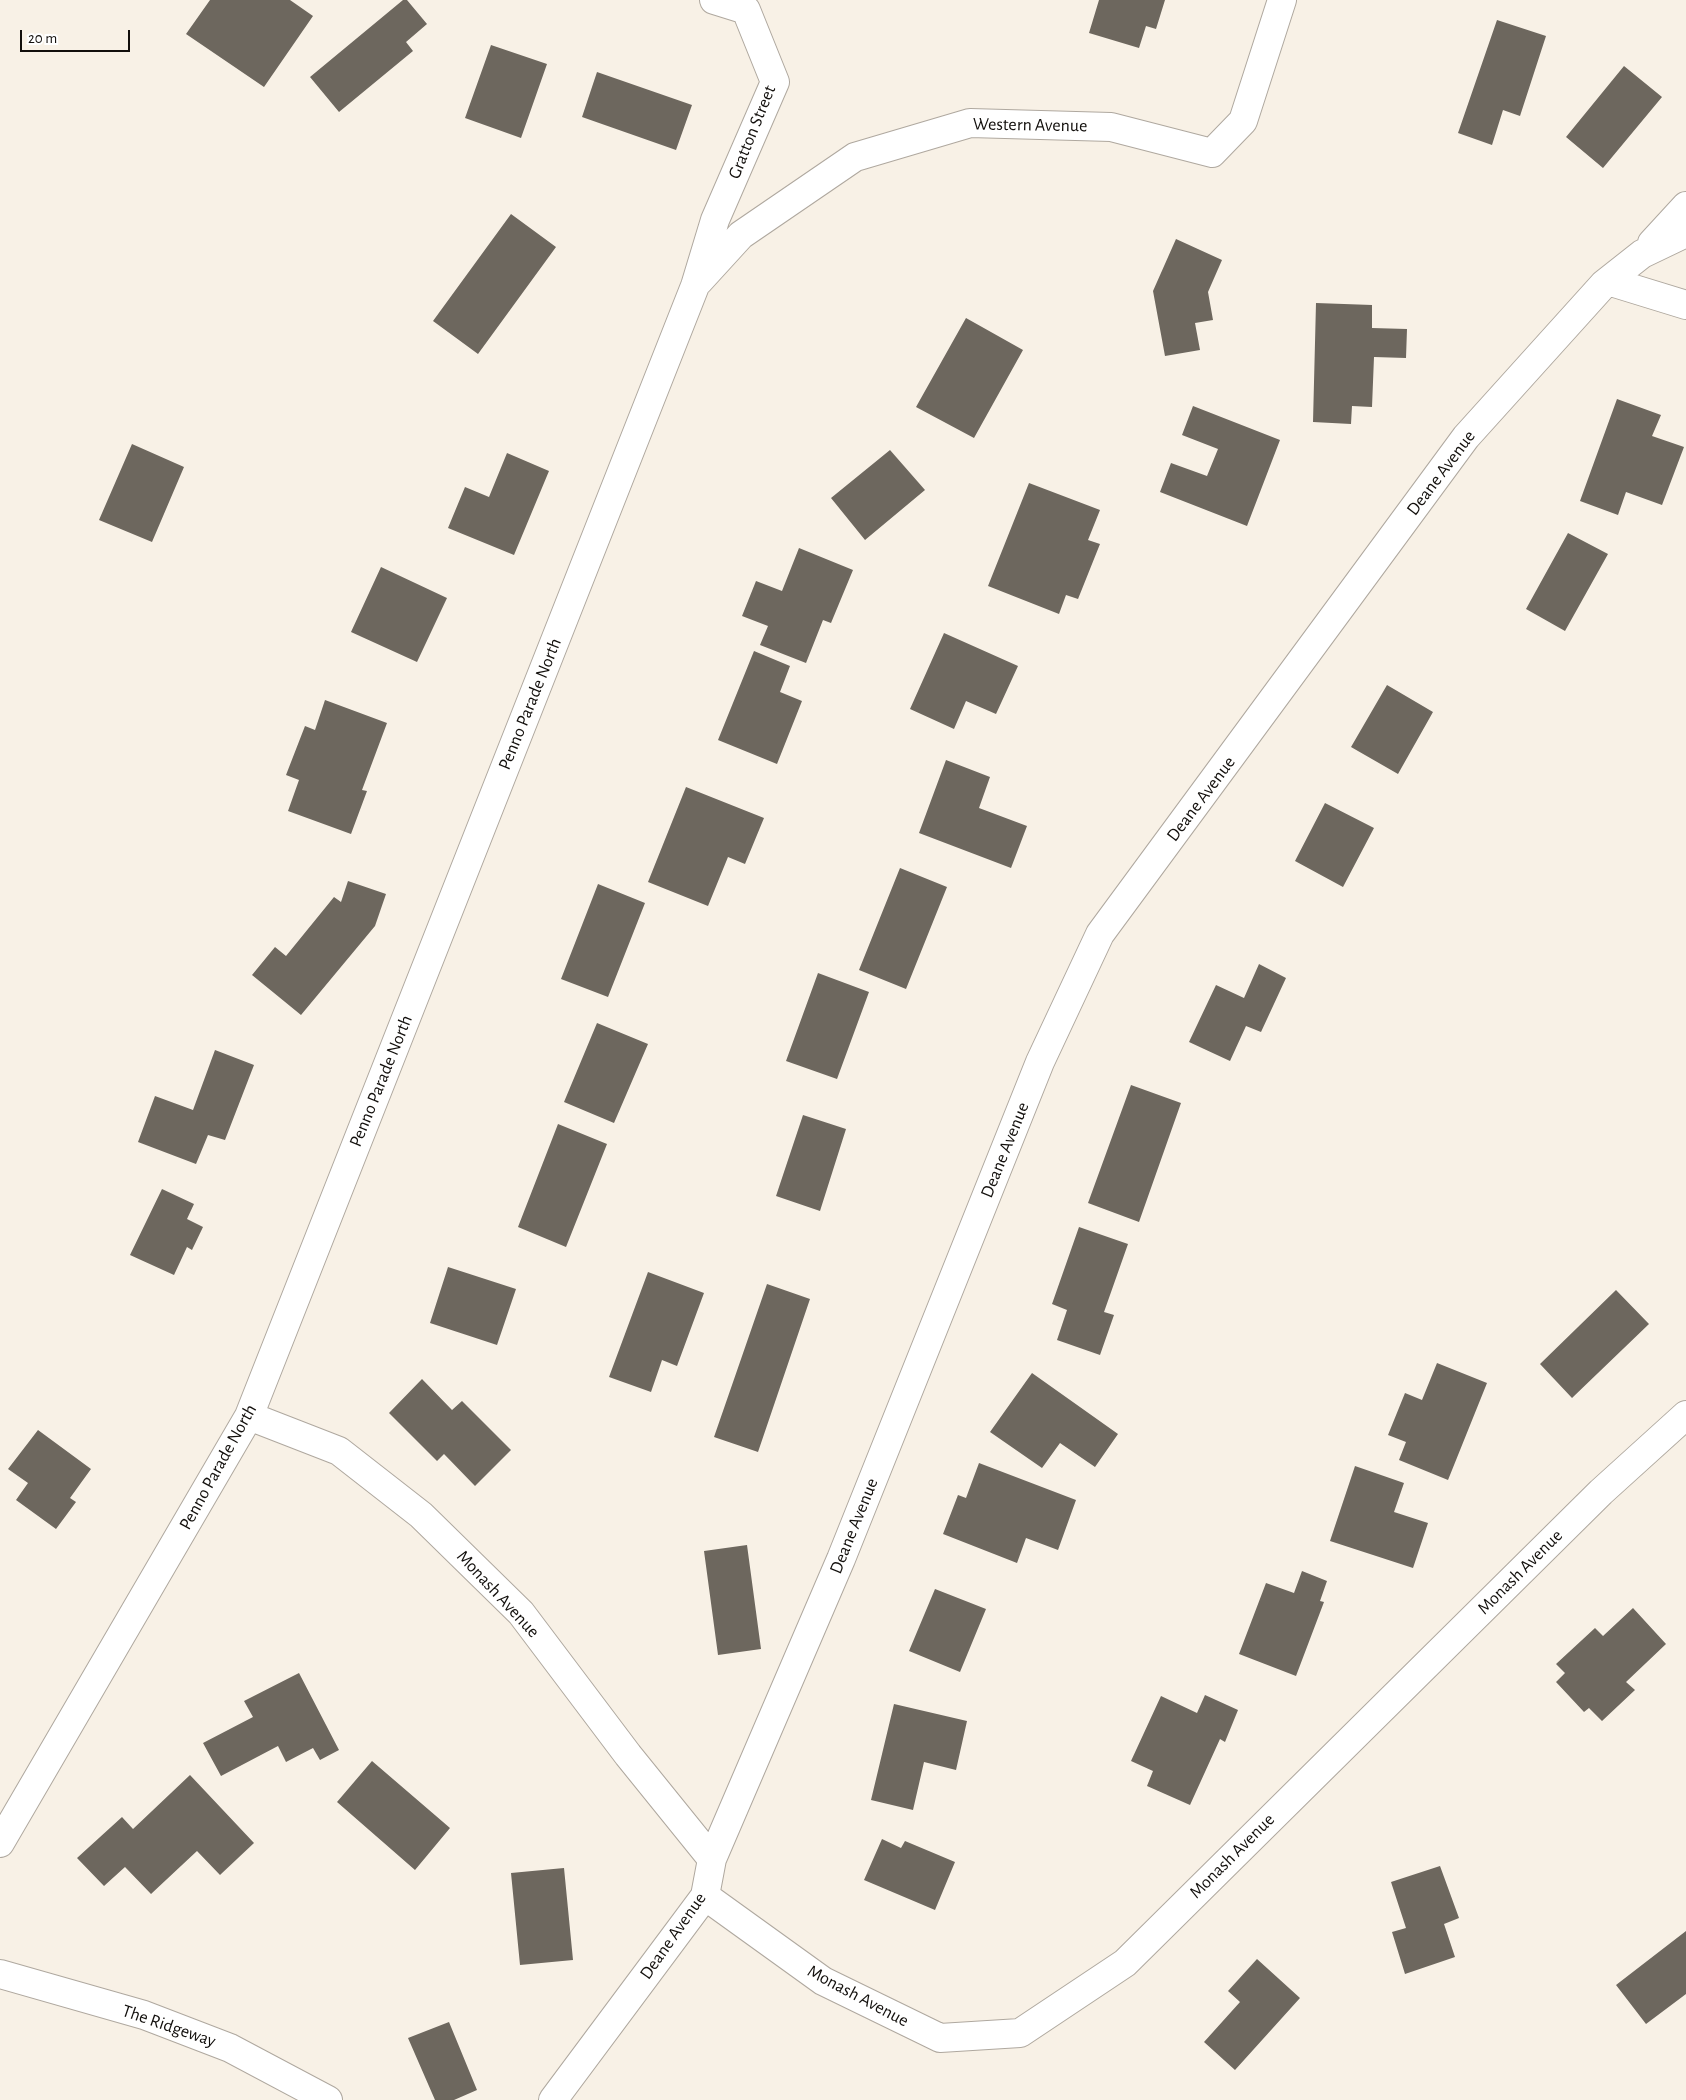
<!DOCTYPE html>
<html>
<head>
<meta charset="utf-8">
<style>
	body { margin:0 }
	#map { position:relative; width:1686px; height:2100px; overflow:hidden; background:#f8f1e6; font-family:"Alegreya Sans",sans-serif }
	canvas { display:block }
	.scale { position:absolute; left:20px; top:30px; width:110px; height:22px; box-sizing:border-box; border:2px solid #120f0c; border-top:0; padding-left:6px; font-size:15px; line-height:18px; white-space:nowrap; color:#120f0c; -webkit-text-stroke:4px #fff; paint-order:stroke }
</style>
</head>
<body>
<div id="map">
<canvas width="1686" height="2100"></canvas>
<div class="scale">20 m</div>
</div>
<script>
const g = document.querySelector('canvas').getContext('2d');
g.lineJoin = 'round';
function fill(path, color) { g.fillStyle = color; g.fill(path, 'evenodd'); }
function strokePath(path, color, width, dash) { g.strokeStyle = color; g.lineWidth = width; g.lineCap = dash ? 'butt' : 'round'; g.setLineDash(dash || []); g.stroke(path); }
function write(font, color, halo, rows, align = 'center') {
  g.font = font + ' "Alegreya Sans",sans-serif'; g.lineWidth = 5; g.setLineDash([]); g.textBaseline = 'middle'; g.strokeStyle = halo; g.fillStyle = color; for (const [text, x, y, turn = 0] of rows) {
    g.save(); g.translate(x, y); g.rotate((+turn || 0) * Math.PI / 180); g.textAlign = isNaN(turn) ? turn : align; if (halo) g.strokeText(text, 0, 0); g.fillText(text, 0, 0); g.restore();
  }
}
fill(new Path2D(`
	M210,0H290L313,16L264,87L186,34Z
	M403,0H407L427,24L406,42L413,51L339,112L310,77Z
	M1099,0H1165L1156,29L1146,26L1139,48L1089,33Z
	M1497,20L1546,36L1520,116L1503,110L1492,145L1458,133Z
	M491,45L547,64L521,138L465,118Z
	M1624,66L1662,97L1603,168L1566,137Z
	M597,72L692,105L676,150L582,117Z
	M511,214L556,247L478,354L433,321Z
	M1176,239L1222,260L1208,292L1213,320L1195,323L1200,350L1165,356L1153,291Z
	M1316,303L1372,305V328L1407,329L1406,358L1374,357L1372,407L1352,406L1351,424L1313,422Z
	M966,318L1023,350L974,438L916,407Z
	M1617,399L1661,415L1652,436L1684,447L1662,505L1626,492L1618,515L1580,501Z
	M1193,406L1280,440L1247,526L1160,492L1171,463L1207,476L1218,449L1182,435Z
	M132,444L184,467L152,542L99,520Z
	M890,450L925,490L865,540L831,498Z
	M507,453L549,471L514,555L448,528L465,487L489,497Z
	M1029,483L1100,510L1088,540L1100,544L1078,599L1066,595L1059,614L988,586Z
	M1568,533L1608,554L1565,631L1526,609Z
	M799,548L853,570L831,623L823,620L806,663L760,645L768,626L742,616L756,581L782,591Z
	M381,567L447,598L417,662L351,632Z
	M944,633L1018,666L996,714L966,701L954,729L910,709Z
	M754,651L790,666L780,692L802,701L777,764L718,740Z
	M1387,685L1433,712L1398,774L1351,747Z
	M325,700L387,723L362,790L367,791L351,834L288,811L299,780L286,775L305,726L315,730Z
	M946,760L990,777L979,808L1027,826L1011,868L919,833Z
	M686,787L764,818L745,864L728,857L708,906L648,882Z
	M1325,803L1374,828L1343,887L1295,861Z
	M900,868L947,887L906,989L859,970Z
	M348,881L386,894L375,926L301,1015L252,975L275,947L286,956L334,897L341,902Z
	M598,884L645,903L608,997L561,979Z
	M1259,964L1286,978L1261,1032L1246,1026L1230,1061L1189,1042L1216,985L1244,998Z
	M818,973L869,992L837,1079L786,1061Z
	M597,1023L648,1044L614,1123L564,1102Z
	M215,1050L254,1065L225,1140L208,1135L196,1164L138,1142L155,1096L193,1110Z
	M1131,1085L1181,1103L1139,1222L1088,1203Z
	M803,1115L846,1129L820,1211L776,1196Z
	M558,1124L607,1144L566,1247L518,1227Z
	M162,1189L194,1204L187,1219L203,1227L192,1250L187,1247L174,1275L130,1255Z
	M1079,1227L1128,1244L1104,1312L1114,1315L1100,1355L1057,1340L1067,1310L1052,1304Z
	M448,1267L516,1289L497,1345L430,1323Z
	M648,1272L704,1293L677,1366L662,1360L651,1392L609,1377Z
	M767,1284L810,1299L758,1452L714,1437Z
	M1616,1290L1649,1324L1572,1398L1540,1364Z
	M1437,1363L1487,1383L1448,1480L1399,1460L1406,1442L1388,1435L1405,1393L1422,1400Z
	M1032,1373L1118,1434L1095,1467L1060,1443L1042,1468L990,1432Z
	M422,1379L452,1410L462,1401L511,1450L475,1486L444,1454L437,1461L389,1413Z
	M38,1430L91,1469L70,1498L76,1502L56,1529L16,1500L28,1483L8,1469Z
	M979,1463L1076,1500L1058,1550L1026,1538L1017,1563L943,1534L958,1495L966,1498Z
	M1355,1466L1404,1483L1394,1512L1428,1523L1413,1568L1330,1541Z
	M747,1545L761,1649L718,1655L704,1551Z
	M1302,1571L1327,1581L1320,1601L1324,1602L1296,1676L1239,1654L1266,1583L1294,1593Z
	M935,1589L986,1609L960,1672L909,1651Z
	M1633,1608L1666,1644L1626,1682L1635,1690L1602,1721L1589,1708L1584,1712L1556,1682L1565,1673L1556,1664L1595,1628L1603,1636Z
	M299,1673L339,1750L320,1760L313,1748L286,1762L278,1746L221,1776L203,1743L253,1717L244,1701Z
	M1205,1695L1238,1710L1225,1742L1220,1739L1190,1805L1147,1786L1153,1771L1131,1761L1161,1696L1197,1713Z
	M894,1704L967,1721L956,1770L924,1762L913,1810L871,1800Z
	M372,1761L450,1828L415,1870L337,1802Z
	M190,1775L254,1843L220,1875L197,1851L151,1894L125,1867L104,1886L77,1858L122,1817L133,1829Z
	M882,1839L901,1848L905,1841L955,1862L935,1910L864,1880Z
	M1440,1866L1459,1918L1444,1924L1455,1957L1405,1974L1392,1932L1406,1928L1391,1882Z
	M564,1868L573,1960L520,1965L511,1873Z
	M1686,1931V1994L1646,2024L1616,1985Z
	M1257,1959L1300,1998L1235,2070L1204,2042L1240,2002L1228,1991Z
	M449,2022L477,2090L454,2100H435L408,2038Z`), '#6d675e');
const minor = new Path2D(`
	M1652,243L1686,206
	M699,281L741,235L855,157L970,123L1111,127L1212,153L1243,121L1282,0
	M1608,281L1686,305
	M249,1416L339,1451L421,1515L521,1613L628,1755L712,1859
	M0,1843L249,1416L695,286L715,220L775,82L746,10L714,0
	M705,1896L823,1981L940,2038L1020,2033L1125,1963L1601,1492L1686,1415
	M0,1974L144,2015L230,2048L328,2100
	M553,2100L705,1896L712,1859L841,1559L1040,1062L1100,934L1466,437L1604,284L1642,254L1686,233`);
strokePath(minor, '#afa89f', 30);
strokePath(minor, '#fff', 28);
write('18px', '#120f0c', '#fff', [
	["Western Avenue",1030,125,1],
	["Gratton Street",752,132,-68],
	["Deane Avenue",1441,473,-53],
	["Penno Parade North",530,704,-68],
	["Deane Avenue",1201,799,-53],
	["Penno Parade North",381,1081,-68],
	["Deane Avenue",1005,1150,-68],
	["Penno Parade North",218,1467,-61],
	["Deane Avenue",854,1526,-68],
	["Monash Avenue",1520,1572,-45],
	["Monash Avenue",498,1594,47],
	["Monash Avenue",1232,1856,-45],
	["Deane Avenue",673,1936,-55],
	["Monash Avenue",858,1996,28],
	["The Ridgeway",169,2026,19]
]);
</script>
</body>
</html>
